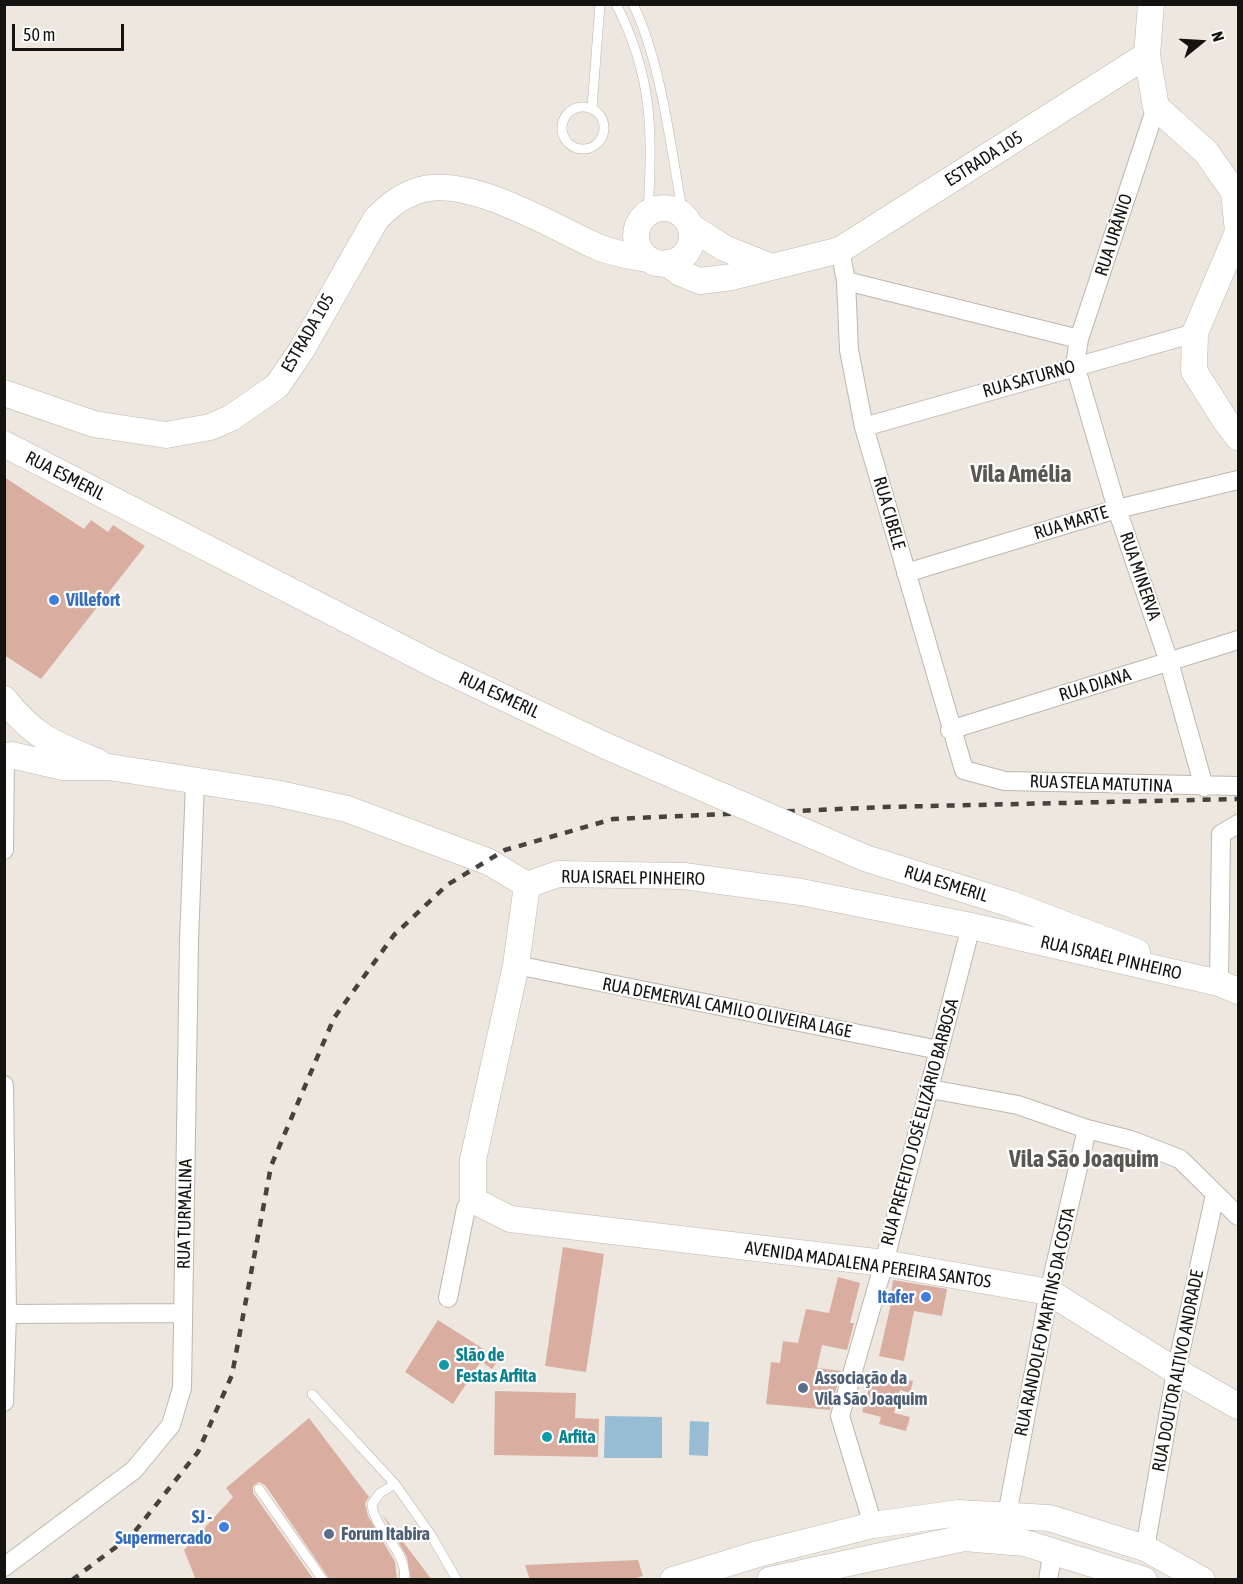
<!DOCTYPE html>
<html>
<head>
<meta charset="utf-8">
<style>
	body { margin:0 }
	#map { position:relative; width:1243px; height:1584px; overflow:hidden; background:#ede7df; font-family:"Asap Condensed",sans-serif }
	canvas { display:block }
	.frame { position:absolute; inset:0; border:6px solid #151310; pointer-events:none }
	.north { position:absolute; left:1171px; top:12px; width:60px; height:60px; -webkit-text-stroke:4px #fff; paint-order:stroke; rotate:72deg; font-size:16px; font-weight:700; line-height:24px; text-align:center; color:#151310 }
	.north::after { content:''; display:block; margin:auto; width:21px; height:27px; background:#151310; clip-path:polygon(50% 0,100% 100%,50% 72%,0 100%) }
	.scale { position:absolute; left:12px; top:24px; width:112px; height:27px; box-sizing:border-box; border:3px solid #151310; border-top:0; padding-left:8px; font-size:18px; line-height:21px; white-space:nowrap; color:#151310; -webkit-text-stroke:4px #fff; paint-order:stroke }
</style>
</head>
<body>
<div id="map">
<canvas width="1243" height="1584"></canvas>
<div class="frame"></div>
<div class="north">N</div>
<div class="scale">50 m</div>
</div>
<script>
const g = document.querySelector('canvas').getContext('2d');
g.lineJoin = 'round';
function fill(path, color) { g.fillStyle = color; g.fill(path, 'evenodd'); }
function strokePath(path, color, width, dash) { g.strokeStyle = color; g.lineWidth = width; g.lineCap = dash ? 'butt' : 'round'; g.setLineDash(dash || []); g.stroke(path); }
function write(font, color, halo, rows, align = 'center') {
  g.font = font + ' "Asap Condensed",sans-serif'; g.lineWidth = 4.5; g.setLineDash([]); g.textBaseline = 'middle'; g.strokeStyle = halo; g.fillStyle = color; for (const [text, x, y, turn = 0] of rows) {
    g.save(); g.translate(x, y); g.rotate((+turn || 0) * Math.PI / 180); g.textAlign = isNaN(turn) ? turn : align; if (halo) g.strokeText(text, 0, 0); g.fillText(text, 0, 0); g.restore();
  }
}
fill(new Path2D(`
	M605,1416L662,1417V1458H604Z
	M690,1421L709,1422L708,1456L689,1455Z`), '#97bdd5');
fill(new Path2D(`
	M4,477L84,529L91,520L108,532L113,525L145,546L41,679L4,655Z
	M563,1247L604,1254L586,1372L545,1366Z
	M838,1277L860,1283L850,1323H854L847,1350L822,1345L817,1368L841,1371L830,1410L766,1404L771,1362L780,1363L783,1341L798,1343L806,1309L829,1313Z
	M893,1280L947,1289L942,1316L914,1311L904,1361L879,1356L893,1295L891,1294Z
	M438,1320L499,1359L492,1369L481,1361L453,1404L405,1372Z
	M873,1375L913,1381L910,1393L900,1390L894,1413L910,1417L906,1431L879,1424L881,1417L862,1412Z
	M495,1391L576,1393L575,1418L599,1419L598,1457L494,1455Z
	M309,1418L369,1497L365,1503L368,1516L395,1562L397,1580H330L265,1485L259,1482L253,1486V1493L314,1580H196L184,1550L233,1497L226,1488Z
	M382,1514L432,1580H411L407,1557Z
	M638,1560L643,1576L630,1580H530L525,1565Z`), '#d9aea1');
const lane = new Path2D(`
	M616,4C653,76 653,134 648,212
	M633,4C662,64 671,150 683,215
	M562 128a21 21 0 1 1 42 0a21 21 0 1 1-42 0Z
	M592,108L600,4
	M312,1394L395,1484L431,1535L457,1580
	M395,1484L380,1493L372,1504C374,1531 409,1551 404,1580
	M259,1489L323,1580`);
const street = new Path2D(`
	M1156,107L1079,339L1075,365L1117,509L1169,662L1204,787
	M840,250L846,281L849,350L864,427L964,770L1005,781L1238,786
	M846,281L1079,339
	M864,427L1195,333
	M906,573L1117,509L1238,480
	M950,730L1238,640
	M4,850L5,756
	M516,965L939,1050
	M1219,983L1221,834L1238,824
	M4,1085L7,1314L4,1402
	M930,1089L1018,1105L1087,1129L1131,1140L1180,1159L1238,1216
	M448,1298L466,1208L473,1200
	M4,1314L183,1313
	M1007,1515L1049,1292L1087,1129
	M873,1525L840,1416L884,1263L971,926
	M1145,1548L1176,1371L1215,1195
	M4,1567L134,1470L171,1425L182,1388L189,941L195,782
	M1048,1580L1053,1550`);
const secondary = new Path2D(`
	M1151,4L1147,55L1156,107L1206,152L1234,192L1238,232L1195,333L1194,371L1225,420L1238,437
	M636 236a28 28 0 1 1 56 0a28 28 0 1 1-56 0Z
	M690,226L724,248L769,266
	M667,263L680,273L700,281L732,277L840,250L1147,55
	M4,393L94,424L166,435L210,427L231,418L277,386L301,351L376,219C388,207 399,197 417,191C466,173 553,227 598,247C614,254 630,256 647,259
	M4,444L435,665L606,746
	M4,699C35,738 54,744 98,762
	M11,755L63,767H109L275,793L347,809L489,862L527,885
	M527,885L516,965L473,1160V1200L510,1219L884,1263L1049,1292L1176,1371L1238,1406
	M527,885L558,874L684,876L801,892L971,926L1219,983L1238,991
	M1011,904L1137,952
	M673,1580L758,1554L873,1525L959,1513L1049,1518L1145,1548L1202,1580
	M770,1580L964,1538L1025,1543L1144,1580`);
strokePath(lane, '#bdb7af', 10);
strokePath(street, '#bdb7af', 20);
strokePath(secondary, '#bdb7af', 27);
strokePath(lane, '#fff', 9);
strokePath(street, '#fff', 18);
strokePath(secondary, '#fff', 26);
strokePath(new Path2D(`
	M72,1580L132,1535L198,1452L232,1375L271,1166L334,1018L394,935L447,885L505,850L613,819L885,807L1238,799`), '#46433f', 4.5, [8, 8]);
const secondaryBridge = new Path2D(`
	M606,746L865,858L1011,904`);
strokePath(secondaryBridge, '#bdb7af', 27, []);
strokePath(secondaryBridge, '#fff', 26);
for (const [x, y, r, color] of [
	[54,600,6,"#3f7fe0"],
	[926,1297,6,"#3f7fe0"],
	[444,1365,6,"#0f9aa8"],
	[803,1388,6,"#5c6f8a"],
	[547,1437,6,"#0f9aa8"],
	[224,1527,6,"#3f7fe0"],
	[329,1534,6,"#5c6f8a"]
]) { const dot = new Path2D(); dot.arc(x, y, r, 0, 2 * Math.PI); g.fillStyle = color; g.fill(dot); strokePath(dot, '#fff', 2); }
write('18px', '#151310', '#fff', [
	["ESTRADA 105",984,159,-32],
	["RUA URÂNIO",1114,235,-72],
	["ESTRADA 105",308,333,-60],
	["RUA SATURNO",1029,379,-16],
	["RUA ESMERIL",65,476,27],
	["RUA CIBELE",889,513,74],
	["RUA MARTE",1071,523,-17],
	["RUA MINERVA",1140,576,71],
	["RUA DIANA",1095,685,-17],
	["RUA ESMERIL",499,695,25],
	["RUA STELA MATUTINA",1101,784,2],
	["RUA ISRAEL PINHEIRO",633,878,1],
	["RUA ESMERIL",946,884,17],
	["RUA ISRAEL PINHEIRO",1111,958,13],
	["RUA DEMERVAL CAMILO OLIVEIRA LAGE",727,1008,11],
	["RUA PREFEITO JOSÉ ELIZÁRIO BARBOSA",920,1122,-75],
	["RUA TURMALINA",185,1214,-89],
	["AVENIDA MADALENA PEREIRA SANTOS",868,1265,8],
	["RUA RANDOLFO MARTINS DA COSTA",1045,1322,-78],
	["RUA DOUTOR ALTIVO ANDRADE",1178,1371,-79]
]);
write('bold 18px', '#366cbe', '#fff', [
	["Villefort",66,600,"left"],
	["Itafer",914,1297],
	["SJ -",212,1517],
	["Supermercado",212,1538]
], 'right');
write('bold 18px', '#0d838f', '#fff', [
	["Slão de",456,1355],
	["Festas Arfita",456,1376],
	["Arfita",559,1437]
], 'left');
write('bold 18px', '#4e5e75', '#fff', [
	["Associação da",815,1378],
	["Vila São Joaquim",815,1399],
	["Forum Itabira",341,1534]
], 'left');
write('bold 24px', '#5b564f', '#fff', [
	["Vila Amélia",1021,474],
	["Vila São Joaquim",1084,1159]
]);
</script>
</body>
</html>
